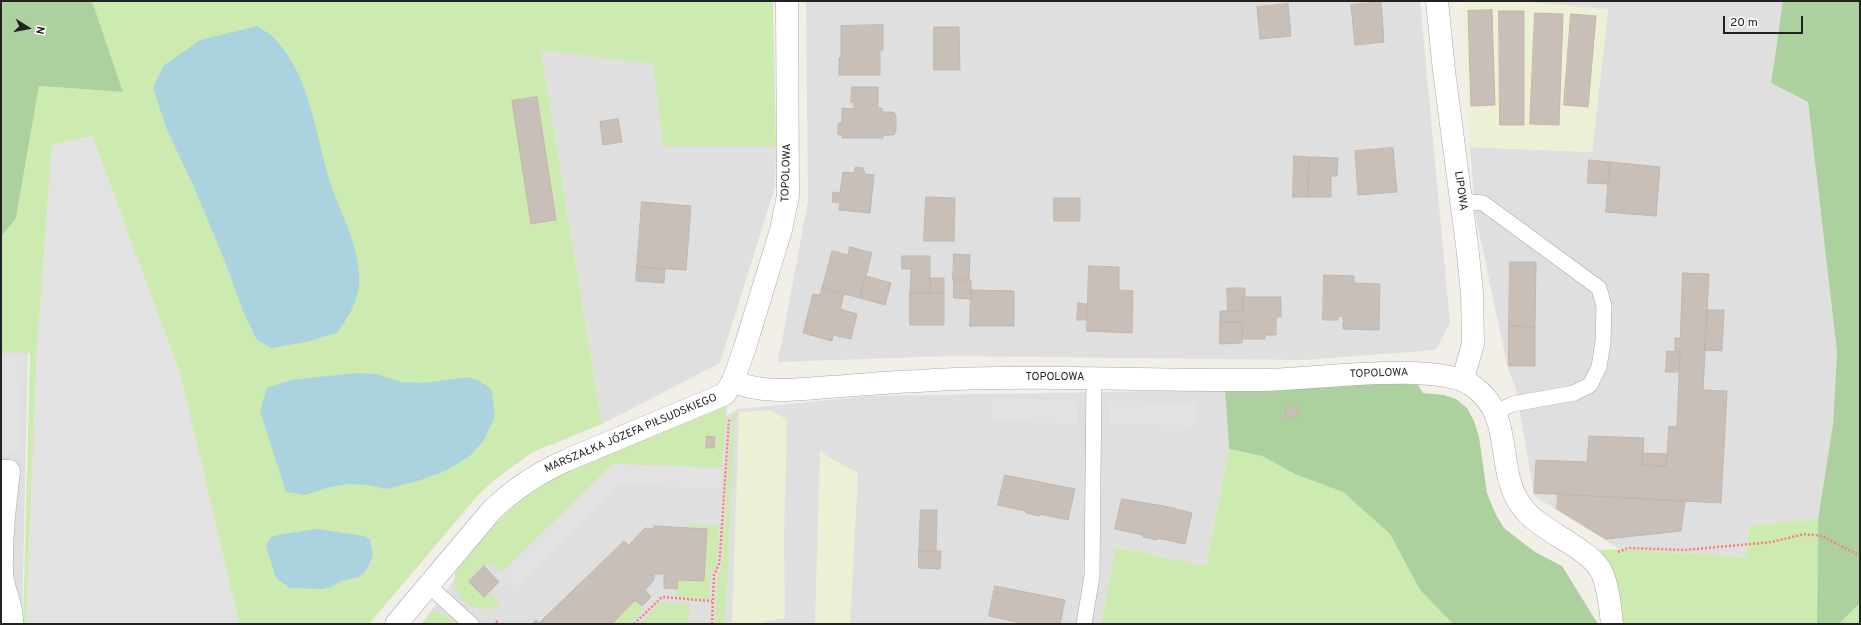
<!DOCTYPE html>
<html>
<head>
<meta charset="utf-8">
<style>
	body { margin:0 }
	#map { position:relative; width:1861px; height:625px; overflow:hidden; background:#f2efe9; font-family:Overpass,sans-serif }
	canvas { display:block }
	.frame { position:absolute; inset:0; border:2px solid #222; pointer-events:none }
	.north { position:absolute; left:8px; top:8px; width:40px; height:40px; -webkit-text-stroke:3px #fff; paint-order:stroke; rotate:101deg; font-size:11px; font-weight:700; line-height:16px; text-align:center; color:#222 }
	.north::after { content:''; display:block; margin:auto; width:14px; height:18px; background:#222; clip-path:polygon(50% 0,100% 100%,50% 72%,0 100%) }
	.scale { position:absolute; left:1723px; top:16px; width:80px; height:18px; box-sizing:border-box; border:2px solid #222; border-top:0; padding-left:5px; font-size:12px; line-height:14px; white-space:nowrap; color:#222; -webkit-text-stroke:3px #fff; paint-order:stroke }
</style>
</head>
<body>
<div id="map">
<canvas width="1861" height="625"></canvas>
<div class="frame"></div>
<div class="north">N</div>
<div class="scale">20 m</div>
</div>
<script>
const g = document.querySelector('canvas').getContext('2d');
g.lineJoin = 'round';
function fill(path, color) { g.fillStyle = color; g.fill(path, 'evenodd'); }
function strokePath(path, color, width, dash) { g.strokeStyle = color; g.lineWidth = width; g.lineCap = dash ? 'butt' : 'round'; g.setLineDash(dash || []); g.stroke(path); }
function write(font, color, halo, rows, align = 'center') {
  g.font = font + ' Overpass,sans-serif'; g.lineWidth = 4; g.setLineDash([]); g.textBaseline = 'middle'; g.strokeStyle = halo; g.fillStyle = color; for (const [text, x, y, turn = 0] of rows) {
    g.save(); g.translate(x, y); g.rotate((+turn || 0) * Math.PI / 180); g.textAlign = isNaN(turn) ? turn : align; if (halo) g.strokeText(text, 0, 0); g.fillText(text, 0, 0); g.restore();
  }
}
fill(new Path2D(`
	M806,1H1420L1450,323L1436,350L1305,360L952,356L778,362L808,201Z
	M1517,1H1783L1771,83L1808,102L1837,352L1833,424L1818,519L1749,526L1746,557L1619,549L1534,496L1516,389L1508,369L1475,213L1470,147L1592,152L1608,10Z
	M541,50L654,64L663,146H776L775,187L720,363L602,424Z
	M1,351H28L22,624H1Z
	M1225,390L1229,449L1206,566L1117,547L1101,624H421L464,567L644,447L736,411L737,409L871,396Z`), '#e0dfdf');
fill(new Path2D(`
	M1463,1H1517L1608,9L1592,152L1470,147Z
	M772,410L787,420L784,538L785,618L763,622V624H732L739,412Z
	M820,450L827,456L858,473L850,624H815Z`), '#eef0d5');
fill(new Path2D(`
	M92,1H773L776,146H663L653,64L541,50L602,424L533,452L498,477L480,493L369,624H239L180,374L92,136L52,145L37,352L26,624H23L30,353L1,351V237L16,218L39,86L123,92Z
	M727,406L722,468L613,464L502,572L490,562L469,581L484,597L489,593L501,604C485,615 467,608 457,592C454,587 455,579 455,573L458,568C489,530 512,501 556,476Z
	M737,409L735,416L725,624H715L717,576L722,564L732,416Z
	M1229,449L1262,456L1295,474L1343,492L1390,534L1420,590L1453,624H1101L1116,547L1206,566Z
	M1818,519L1817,624H1620L1594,550L1619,549L1746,557L1749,526Z
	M690,524L719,526L717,563L711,575L709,599L677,597L678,580L704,581L707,529L690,528Z
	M635,600L644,609L629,624H612Z
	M661,602L690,604V612L685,624H639Z
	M1860,603V624H1839Z
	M433,611C443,612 447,616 454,624H422Z`), '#cdebb0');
fill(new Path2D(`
	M1,1H92L123,92L39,86L16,218L1,237Z
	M1783,1H1860V603L1839,624H1817L1818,519L1833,424L1837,352L1808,102L1771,83Z
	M1395,383L1418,385L1423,393L1444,395L1456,399L1467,408L1474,421L1479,437L1487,493L1495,513L1504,528L1535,552L1562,566L1598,624H1453L1420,590L1390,534L1343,492L1295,474L1262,456L1229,449L1225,390Z`), '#add19e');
fill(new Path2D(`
	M92,136L180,374L239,624H26L37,352L52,145Z
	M1,357H23L21,450H1Z
	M993,398L1078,401V424L992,421Z
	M1110,401L1196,403L1195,426L1110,424Z
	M613,464L722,468L721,489L621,484L518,588L502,572Z`), '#e2e2e2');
fill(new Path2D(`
	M257,26C262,30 270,33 274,38C312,77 315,137 331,185C342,217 361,249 359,284C357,305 348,317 337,333L306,342L271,348L257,340L243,311L224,259L194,187L167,130L153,88L163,66L200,40Z
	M355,373L377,374L401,382L423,383L469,377L480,381L492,390L495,417L484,440L470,456L445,471L418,481L387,489L368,485L349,484L330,487L305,495L286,492L260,411L267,388L291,380Z
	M317,529L364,536L370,539L373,556L366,571L359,577L341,581L331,587L323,589L290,588L276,578L266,546L270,538L276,535Z`), '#aad3df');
const building = new Path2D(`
	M1381,2L1384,42L1355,45L1351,5Z
	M1288,4L1291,36L1260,39L1257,7Z
	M1492,10L1495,105L1471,106L1468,11Z
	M1499,11H1524V125H1500Z
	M1535,13L1563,14L1559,125L1530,124Z
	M1571,14L1596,16L1588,107L1564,105Z
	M883,25V50H880V75H839V58L841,57V26Z
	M934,27H959L960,70H934Z
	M852,87H878V108H882L883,112H894L896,117V130L894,135H883V138H842V135L838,134V124L842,122V108L854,109V102H851Z
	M537,97L556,220L531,224L512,101Z
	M618,119L622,142L603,145L600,122Z
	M1393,148L1397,192L1358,195L1355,151Z
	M1294,156L1309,157L1308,197H1293Z
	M1309,157L1338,158L1337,176H1331V197H1308Z
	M1589,160L1610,162L1609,184L1588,183Z
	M1610,162L1660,167L1656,216L1606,212Z
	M856,167L863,168L865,174L874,175L870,213L839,210L840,203L832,202L833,192L840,193L843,172L853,173Z
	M926,197L955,198L954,241H924Z
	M1054,198H1080V221H1054Z
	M642,202L691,206L686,270L637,267Z
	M850,247L872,253L860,298L822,288L832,251L848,255Z
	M954,254L970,255L969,280H953Z
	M902,256H930V293H910L911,269H902Z
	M1510,262H1536L1535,327L1509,326Z
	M1089,266L1119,267V290L1133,291L1132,333L1087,331Z
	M637,267L665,269L664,283L636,281Z
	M1683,273L1709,274L1703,390L1727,391L1721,503L1534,493L1536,460L1587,462L1589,436L1644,438L1642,465L1666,466L1669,426L1677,427L1680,352H1675V338H1680Z
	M1324,275L1354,276V283L1380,284L1379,330L1343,329V317L1338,316V320H1323Z
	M866,276L891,283L885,305L860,298Z
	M930,278H944V293H930Z
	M954,280H971V299L954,298Z
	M822,288L844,294L840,309L857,314L851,339L833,335L832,341L803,333L813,294L820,295Z
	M1227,288H1245V297H1243V311H1228Z
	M971,290L1014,291V326H970Z
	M910,293H944V325H910Z
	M1243,297H1281V317H1276V335H1265V339H1242V322H1220V311H1243Z
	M1078,303L1087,304V320H1077Z
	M1707,310H1724L1722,351L1705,350Z
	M1220,322H1242V343L1220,344Z
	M1509,326L1535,327V366H1509Z
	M1667,351L1680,352L1679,372H1666Z
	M1286,408H1298V417L1286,418Z
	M707,436L715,437L714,448H706Z
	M1643,453L1667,454L1666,466L1642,465Z
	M1005,475L1075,489L1068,520L1040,514V516L1026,513V511L998,505Z
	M1558,494L1685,501L1681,531L1606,539L1557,509Z
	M1122,499L1164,506L1192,513L1185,544L1157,538V540L1143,537V535L1115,529Z
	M921,510H937L936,551H919Z
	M654,526L707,529L704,581L678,580L677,589L664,588V574H654V580L645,590L651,597L642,606L635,600L612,624H532L536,620L539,623L624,541L629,545L645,528L654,529Z
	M919,551H941L940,569L919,568Z
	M484,566L499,582L484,597L469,582Z
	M995,586L1065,600L1060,624H1017V622L989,616Z`);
fill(building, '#c7bfb8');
strokePath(building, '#c4b6ab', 1);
const lane = new Path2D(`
	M1462,201L1483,203L1599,288L1604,306L1603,342L1599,367L1590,385L1574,393L1513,404L1495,412
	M428,585L471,624
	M1084,624L1092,576L1094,379`);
const street = new Path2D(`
	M1437,1L1444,71L1467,245L1472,293L1473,344L1463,379
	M733,381C763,395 798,389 830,387C860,385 889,382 918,381C1033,374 1148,381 1262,380C1308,380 1438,360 1473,386C1515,416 1495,467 1520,504C1538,532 1591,547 1602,573C1609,589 1610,607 1612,624
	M1,471H9C5,505 1,539 2,573C3,591 13,603 12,624
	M396,624L492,510C515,488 538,473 567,460L725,394L733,381L745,347L781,230L788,196L787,1`);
strokePath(lane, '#a9a9a9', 16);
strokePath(street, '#a9a9a9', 23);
strokePath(new Path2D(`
	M1618,552L1628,548L1685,550L1772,542L1804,534L1822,536L1860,556
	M496,621L499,624
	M634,624L662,597L712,601
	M712,624L714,575L719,564L720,555L729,419`), '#fa8072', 2.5, [2, 2]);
strokePath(lane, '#fff', 15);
strokePath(street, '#fff', 22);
write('11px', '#222', '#fff', [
	["TOPOLOWA",787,173,-88],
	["LIPOWA",1460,191,82],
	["TOPOLOWA",1379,374,-2],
	["TOPOLOWA",1055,378],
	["MARSZAŁKA JÓZEFA PIŁSUDSKIEGO",631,434,-23]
]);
</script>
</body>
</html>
